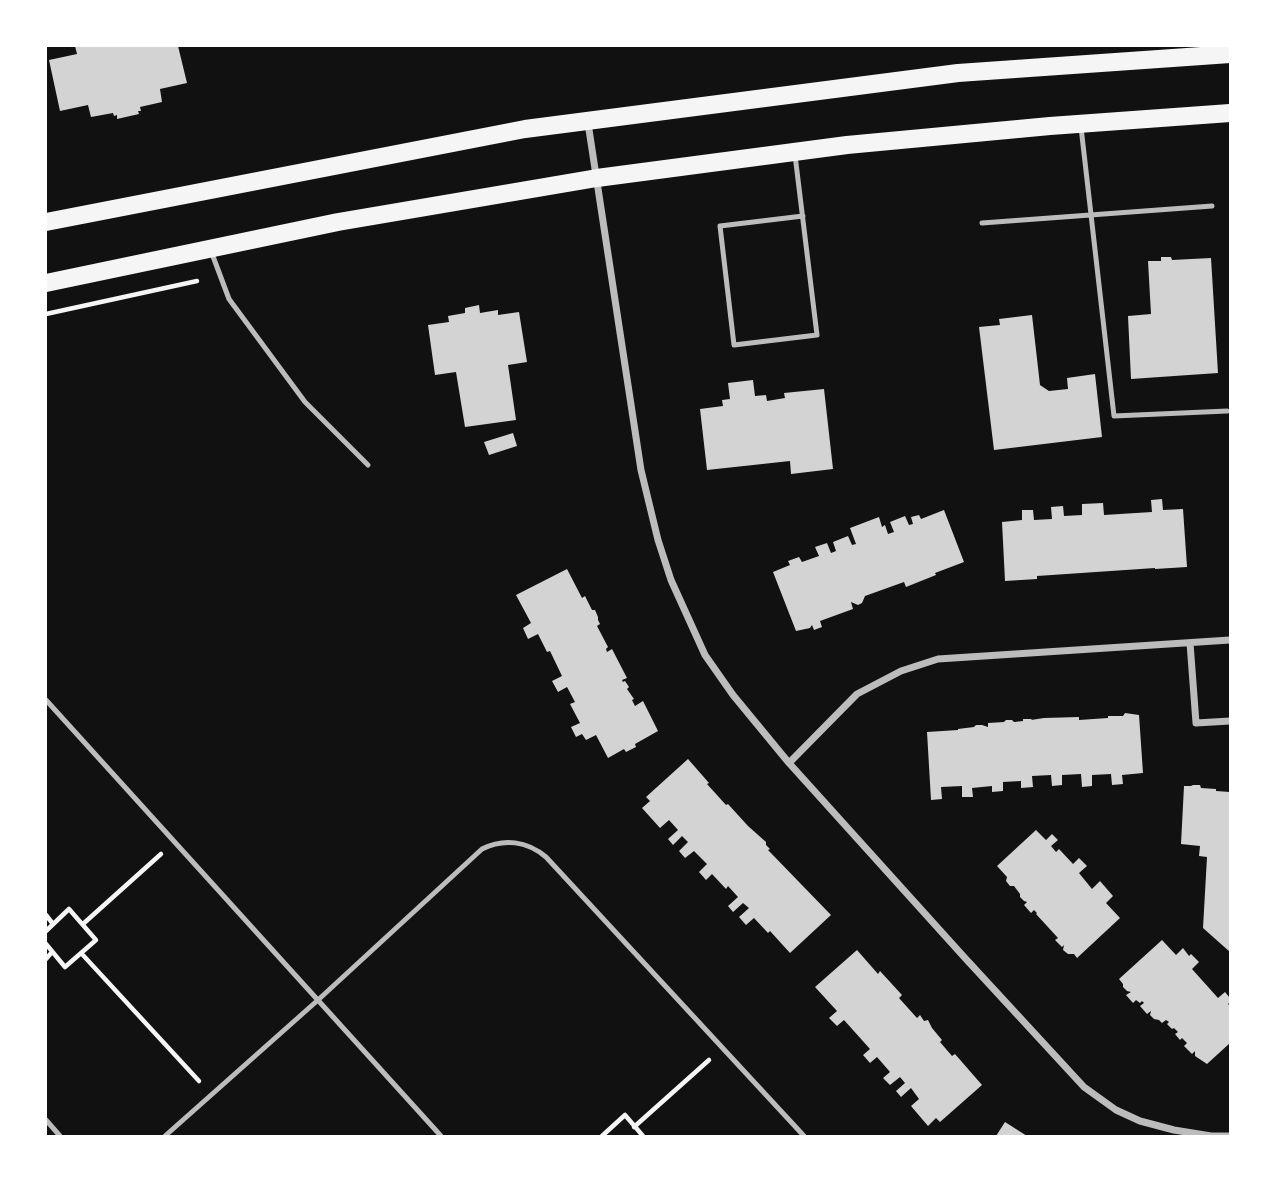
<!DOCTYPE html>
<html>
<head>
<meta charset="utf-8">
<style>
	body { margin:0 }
	#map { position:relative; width:1276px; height:1182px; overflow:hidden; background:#111; font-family:"Zilla Slab",serif }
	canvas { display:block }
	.frame { position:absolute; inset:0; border:47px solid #fff; pointer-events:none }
</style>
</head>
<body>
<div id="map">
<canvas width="1276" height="1182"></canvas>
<div class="frame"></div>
</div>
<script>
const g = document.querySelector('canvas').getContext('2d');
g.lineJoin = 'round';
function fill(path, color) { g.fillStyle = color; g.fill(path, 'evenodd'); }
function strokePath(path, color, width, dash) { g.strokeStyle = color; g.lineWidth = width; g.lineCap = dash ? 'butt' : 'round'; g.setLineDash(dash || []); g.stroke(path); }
fill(new Path2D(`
	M75,46H178L187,83L160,89L162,102L140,107L141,111H138L139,114L117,119V115L114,116L113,113L91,117L88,105L60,111L49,60L77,54Z
	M1161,257H1171L1172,260L1211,258L1218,373L1131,379L1128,316L1151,314L1148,261H1161Z
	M479,305L480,313L498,310V315L519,312L527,362L508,365L516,420L465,427L456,372L435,375L428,325L449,322L448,316L465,313V308Z
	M1032,315L1040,385L1049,391L1068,389L1067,378L1095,374L1102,437L994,450L979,327L1000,325L999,319Z
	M753,380L755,396L766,395L767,401L785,398L784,393L824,389L833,469L791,474L790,461L707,470L700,409L723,406L722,400L730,399L728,383Z
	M513,433L517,446L489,455L484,442Z
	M1162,499L1163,510L1183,509L1187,567L1155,569V568L1037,576V579L1005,581L1002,522L1022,520V510H1033L1034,520L1052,519L1051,507L1063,506L1064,516L1082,515V504L1103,503L1104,515L1152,512L1151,500Z
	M944,510L964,562L935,573L936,575L906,587L904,582L865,596L862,603L858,605L851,602L853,609L820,621L822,627L814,630L812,625L810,628L796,631L773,572L790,565L788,561L799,557L802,562L819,556L815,547L827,543L831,553L836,551L833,542L848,536L852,545L856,544L850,528L879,517L882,527L885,525L888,534L894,532L890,522L905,516L909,525L913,524L911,517L919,515L921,519Z
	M567,569L582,598L585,596L592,610H595L598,617V620L600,624L597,626L608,647L606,649L607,652L612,649L627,678L622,680L623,682L625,681L629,687L627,689L634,699L632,700L635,706L643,701L658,731L635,744L636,747L626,752L624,749L608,758L596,735L586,740L582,734L576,737L571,727L580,723L570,704L575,702L567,687L558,692L552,681L562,676L550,651L547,652L538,634L528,639L523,628L531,623L516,595Z
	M1125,713L1139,715L1143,773L1122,775L1123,784L1112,785L1111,774L1092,775V786L1082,787L1081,774L1062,775V785L1052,786L1051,775L1032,776L1033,787L1021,788V781L1003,782V791L992,792V786L972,788L973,797H962V786L941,787L942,799L931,800L927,732L958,730V729L974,727L976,725H982L988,727V723L1004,722L1006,720H1012L1014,722L1023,721V719H1032L1031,720L1044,718L1079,717V720L1108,718V716H1123Z
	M688,759L709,783L707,784L726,805L728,804L748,826L766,842V845L770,849L768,850L831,915L790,953L770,931L768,933L754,918L746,925L739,917L749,908L743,903L733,912L728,906L738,897L728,886L726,889L712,874L706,880L699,872L707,864L694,851L685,858L679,851L688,842L682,836L673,845L668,839L678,830L669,820L660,828L642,808L650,801L646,797Z
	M1193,785H1200L1201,788L1216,789V791L1230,792V952L1203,928L1207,857L1199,856L1200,846L1181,844L1184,786H1191Z
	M1036,830L1046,840L1052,834L1058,840L1051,846L1056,852L1059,849L1073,864L1079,858L1087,866L1079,873L1092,889L1100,881L1113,896L1106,903L1120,918L1077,958L1074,954H1068L1063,950L1064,945L1062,947L1055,940L1058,938L1036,914L1037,913L1034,910L1031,913L1024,905L1027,902L1024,901L1020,897V894L1014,886H1010L1006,881L1007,877L997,866Z
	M1162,940L1176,955L1183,948L1189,956L1191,954L1199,962L1192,969L1218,998L1225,992L1230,998V1002L1228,1004L1230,1006V1043L1207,1064L1195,1056V1051L1192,1054L1184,1046L1187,1043L1182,1038L1180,1040L1175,1034L1178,1032L1174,1028L1172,1029L1167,1024L1169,1022L1166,1020L1162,1023L1159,1020L1154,1019L1150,1015L1151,1011L1147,1014L1140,1006L1144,1003L1142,1001L1140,1003L1136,1000L1133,1003L1126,995L1131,992L1127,991L1123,987V984L1119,979Z
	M857,950L878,974L880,971L902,995L899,998L917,1018L920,1015L924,1021L928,1020L932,1028L942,1040L940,1042L952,1056L955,1054L982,1085L940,1122L936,1118L928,1126L911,1106L919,1099L911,1088L901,1097L896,1091L905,1083L900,1077L890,1085L883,1078L890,1072L877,1057L870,1063L863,1055L870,1049L844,1020L837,1026L829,1018L837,1011L815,987Z
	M1005,1122L1027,1136H996Z`), '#d3d3d3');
strokePath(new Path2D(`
	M46,314L197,281
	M46,915L53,924
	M83,924L161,854
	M46,931L69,909L96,940L65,967L46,944
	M81,953L199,1081
	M46,959L52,952
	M634,1127L709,1060
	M602,1136L625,1115L643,1136`), '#f5f5f5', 4.5);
strokePath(new Path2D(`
	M1081,127L1114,416L1227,411
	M795,155L817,335L734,345L720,226L803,216
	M982,223L1212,206
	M211,251L229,299L305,402L368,465
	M46,700L441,1136
	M46,1120L60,1136
	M165,1136L318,1000L482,849C504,838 527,841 546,857L804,1136`), '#bcbcbc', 5);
strokePath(new Path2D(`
	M588,123L641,470L658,540L671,580L705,655L733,695L789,763L965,958L1084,1087L1116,1110L1140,1121L1174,1130L1211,1136H1230
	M1190,643L1196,723L1230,721
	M789,763L857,694L901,671L938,659L1230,640`), '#bcbcbc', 7);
strokePath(new Path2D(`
	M46,222L525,129L958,73L1230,54
	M46,283L338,222L597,178L847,145L1050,126L1230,113`), '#f5f5f5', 18);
</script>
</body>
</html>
